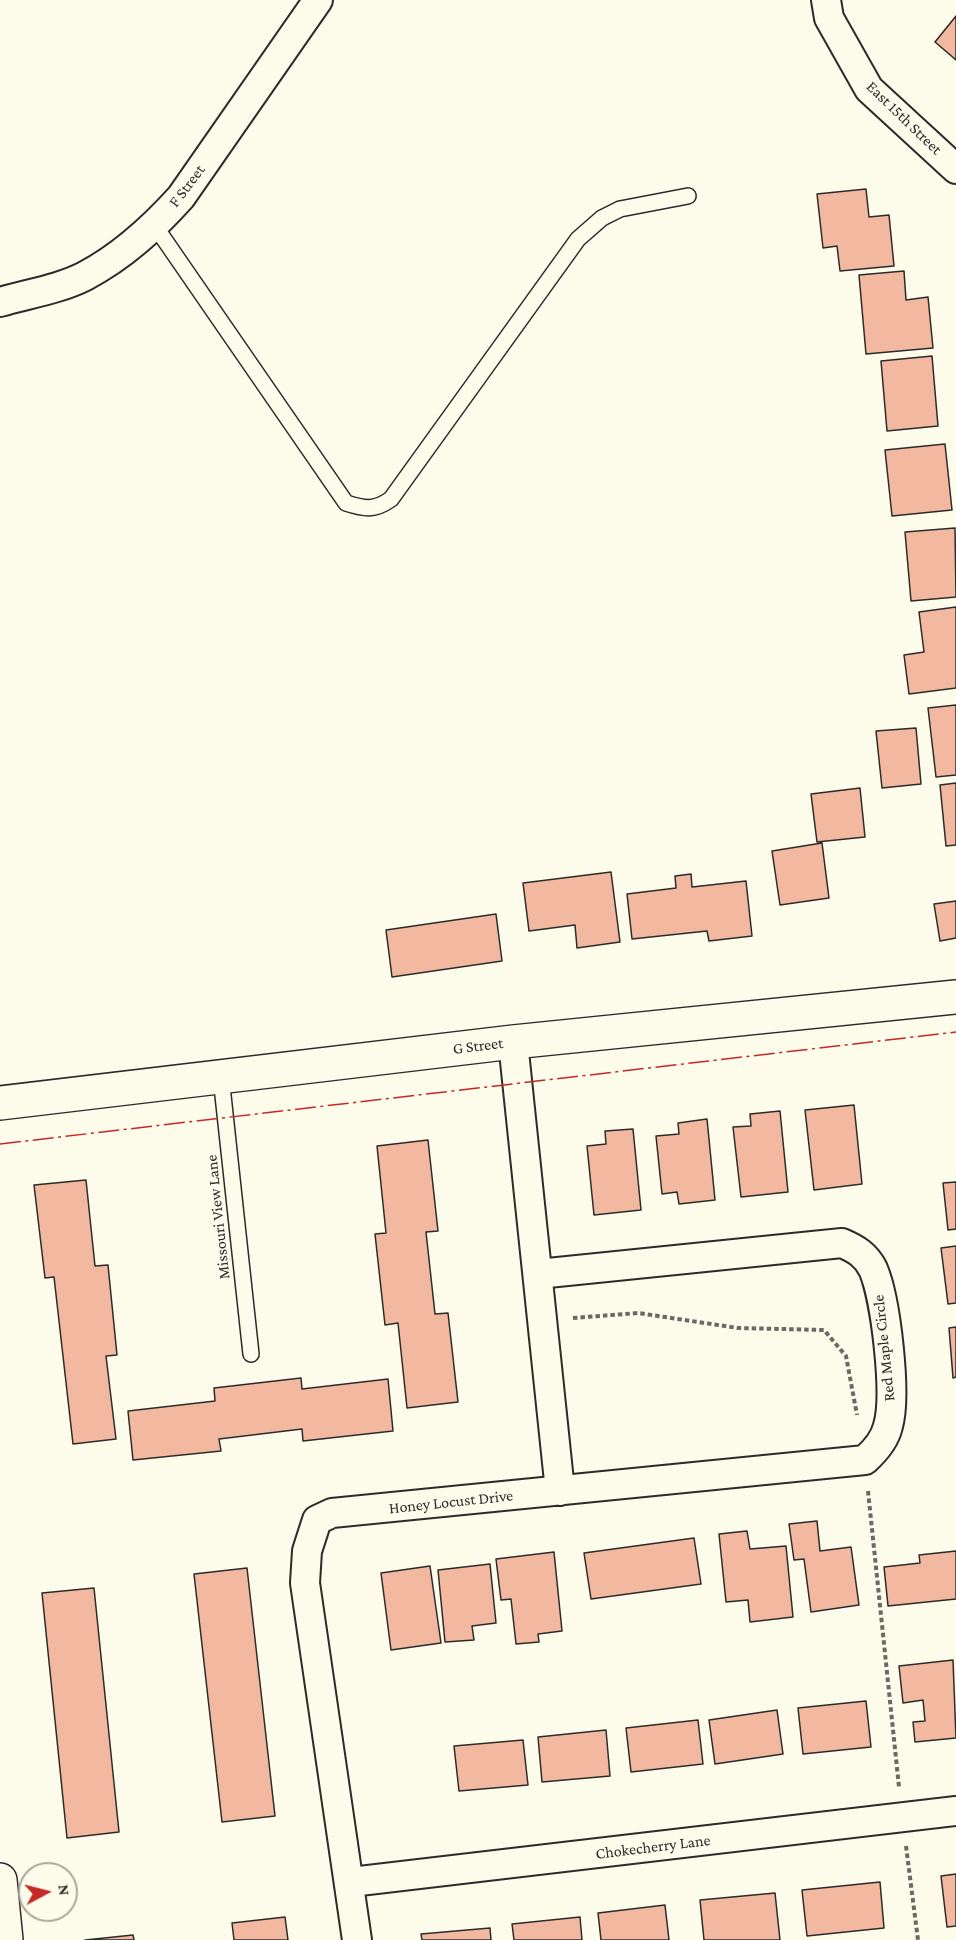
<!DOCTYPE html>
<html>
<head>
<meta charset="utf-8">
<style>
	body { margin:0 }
	#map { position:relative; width:956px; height:1940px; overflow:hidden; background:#fdfbea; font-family:"Crimson Pro",serif }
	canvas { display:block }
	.north { position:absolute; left:18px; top:1862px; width:60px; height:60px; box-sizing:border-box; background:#fdfbea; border:2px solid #a9a89e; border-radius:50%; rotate:83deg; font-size:16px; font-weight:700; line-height:24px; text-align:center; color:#2b2b2b }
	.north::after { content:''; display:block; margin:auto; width:21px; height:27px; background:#c62828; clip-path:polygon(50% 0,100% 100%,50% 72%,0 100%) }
</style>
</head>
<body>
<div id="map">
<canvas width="956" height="1940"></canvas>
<div class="north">N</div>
</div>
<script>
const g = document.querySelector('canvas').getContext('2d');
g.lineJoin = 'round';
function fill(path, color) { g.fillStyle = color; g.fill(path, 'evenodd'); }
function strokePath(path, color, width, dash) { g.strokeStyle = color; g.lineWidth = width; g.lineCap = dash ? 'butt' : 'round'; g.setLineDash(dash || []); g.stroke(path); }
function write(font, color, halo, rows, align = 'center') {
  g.font = font + ' "Crimson Pro",serif'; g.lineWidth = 4.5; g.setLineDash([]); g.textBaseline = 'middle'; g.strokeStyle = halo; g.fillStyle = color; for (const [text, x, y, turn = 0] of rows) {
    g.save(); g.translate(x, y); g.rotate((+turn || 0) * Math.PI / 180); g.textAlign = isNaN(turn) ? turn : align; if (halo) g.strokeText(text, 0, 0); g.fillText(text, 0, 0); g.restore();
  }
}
const building = new Path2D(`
	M956,16V60L935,42Z
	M866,189L869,217L889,215L894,266L840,271L837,246L823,248L817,194Z
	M904,271L906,300L928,297L933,348L866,354L859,275Z
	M932,356L938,426L887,431L881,361Z
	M945,444L952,510L892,516L885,450Z
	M955,528L956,597L911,601L905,532Z
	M956,607V688L909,694L904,655L924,652L919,612Z
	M956,705V775L936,777L928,708Z
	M916,728L921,784L882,788L876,731Z
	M956,783V845L946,846L940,785Z
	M860,788L865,837L817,842L811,794Z
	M822,843L829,898L780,905L772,851Z
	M611,872L620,942L577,948L575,925L529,931L523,883Z
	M691,874L692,887L746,881L752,936L709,941L707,931L632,939L627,894L676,888L675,876Z
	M956,901V938L940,941L934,904Z
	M496,914L502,961L392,977L386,930Z
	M854,1105L862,1184L814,1190L805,1110Z
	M780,1111L788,1192L741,1197L733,1127L751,1126L750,1114Z
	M707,1119L715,1200L679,1204L677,1192L662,1194L656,1136L679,1134L678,1123Z
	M633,1129L641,1210L594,1215L587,1146L606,1144L605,1131Z
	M428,1140L438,1231L426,1232L435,1314L448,1313L458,1402L407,1408L398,1323L385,1325L375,1234L386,1233L377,1146Z
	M86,1180L95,1266L108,1265L117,1355L106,1356L116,1439L73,1444L54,1277L45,1278L34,1185Z
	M956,1182V1229L948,1230L943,1183Z
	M956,1246V1303L948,1304L941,1248Z
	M956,1327V1377L953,1378L949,1328Z
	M301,1378L302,1389L388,1379L393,1431L303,1441L302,1429L219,1439L221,1451L133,1460L128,1411L215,1401L214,1388Z
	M817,1521L820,1551L851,1547L859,1605L811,1612L804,1559L794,1560L789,1524Z
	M747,1531L750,1549L786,1546L793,1617L750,1622L748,1600L726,1602L719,1534Z
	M694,1538L701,1584L591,1599L584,1553Z
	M956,1551V1599L888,1606L884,1567L920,1563L919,1555Z
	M554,1552L562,1631L538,1634L539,1642L516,1644L511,1599L501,1600L496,1559Z
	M490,1564L496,1623L472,1626L474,1640L445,1642L438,1570Z
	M430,1566L441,1643L391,1650L381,1573Z
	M247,1568L275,1816L222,1822L194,1574Z
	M94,1588L119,1832L67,1838L42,1593Z
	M953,1660L956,1738L915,1742L913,1722L925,1721L923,1700L903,1703L899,1666Z
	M866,1701L871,1747L803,1754L798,1708Z
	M777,1710L783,1754L715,1764L709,1720Z
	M698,1720L703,1764L631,1772L626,1728Z
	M606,1730L610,1776L542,1782L538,1737Z
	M523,1740L528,1785L459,1791L454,1746Z
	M956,1874V1926L947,1927L941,1876Z
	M880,1882L884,1928L807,1936L802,1890Z
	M775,1893L780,1940H704L700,1900Z
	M665,1905L669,1940H601L598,1913Z
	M285,1917L288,1940H234L232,1923Z
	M580,1917L582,1940H514L512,1924Z
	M490,1928L491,1940H422L421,1934Z
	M133,1935L134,1940H85Z`);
fill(building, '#f2b8a0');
strokePath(building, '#2b2b2b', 1.5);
const lane = new Path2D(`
	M155,226L346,503C365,509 374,511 391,499L578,239L602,218L620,209L688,196
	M221,1077L251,1354`);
const street = new Path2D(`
	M826,0L829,18L869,89L956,169
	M0,302C27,294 60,289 85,276C123,256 153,228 181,197L318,0
	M513,1042L560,1491
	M351,1882L956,1811
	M357,1940L305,1583L307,1551L317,1520L332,1513L865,1460C875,1451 885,1439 888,1426C897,1395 886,1299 873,1269C866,1255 856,1249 842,1243L538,1274`);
const secondary = new Path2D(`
	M0,1103L513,1042L956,997
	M0,1880L6,1940`);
strokePath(lane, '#2b2b2b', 18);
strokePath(street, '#2b2b2b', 32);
strokePath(secondary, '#2b2b2b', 36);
strokePath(new Path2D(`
	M573,1318L638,1313L738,1328L824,1330L846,1356L857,1415
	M868,1491L899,1787
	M906,1846L918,1940`), '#6a6964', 4, [4.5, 3]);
strokePath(lane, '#fdfbea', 15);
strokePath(street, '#fdfbea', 28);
strokePath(secondary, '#fdfbea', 33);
strokePath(new Path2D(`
	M0,1144L956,1032`), '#c62828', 1.5, [21, 4.5, 3, 4.5]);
write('16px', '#2b2b2b', '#fdfbea', [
	["East 15th Street",904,118,44],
	["F Street",187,186,-53],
	["G Street",478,1046,-7],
	["Missouri View Lane",218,1217,-96],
	["Red Maple Circle",884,1348,-96],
	["Honey Locust Drive",451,1502,-6],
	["Chokecherry Lane",653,1847,-7]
]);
</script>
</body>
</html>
